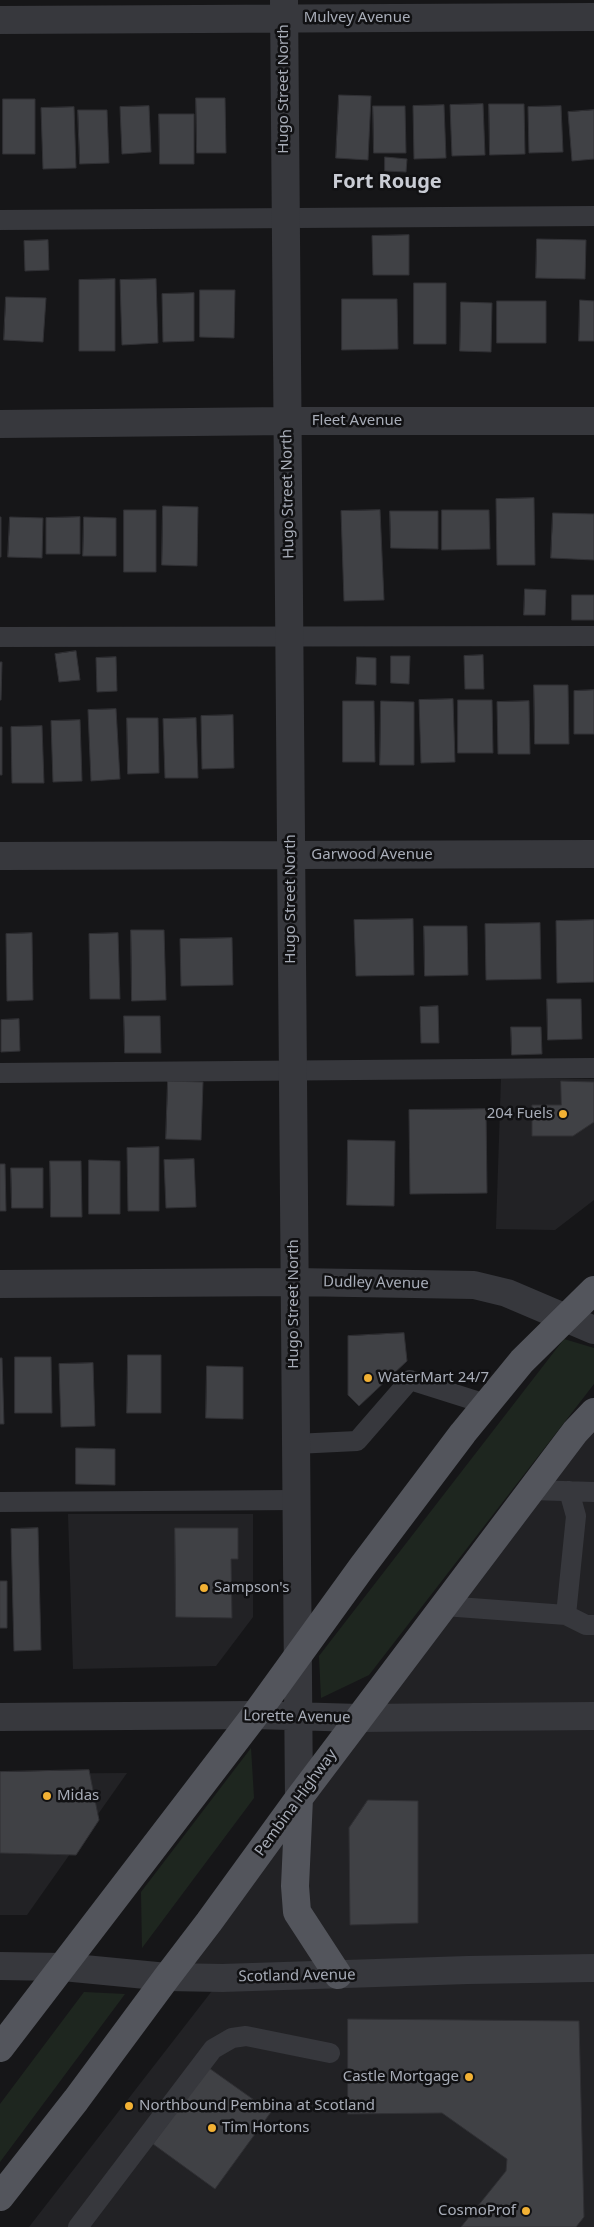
<!DOCTYPE html>
<html>
<head>
<meta charset="utf-8">
<style>
	body { margin:0 }
	canvas { display:block; background:#161618 }
</style>
</head>
<body>
<canvas width="594" height="2227"></canvas>
<script>
const g = document.querySelector('canvas').getContext('2d');
g.lineJoin = 'round';
function fill(path, color) { g.fillStyle = color; g.fill(path, 'evenodd'); }
function strokePath(path, color, width, dash) { g.strokeStyle = color; g.lineWidth = width; g.lineCap = dash ? 'butt' : 'round'; g.setLineDash(dash || []); g.stroke(path); }
function write(font, color, halo, rows, align = 'center') {
  g.font = font + ' "Noto Sans",sans-serif'; g.lineWidth = 5; g.setLineDash([]); g.textBaseline = 'middle'; g.strokeStyle = halo; g.fillStyle = color; for (const [text, x, y, turn = 0] of rows) {
    g.save(); g.translate(x, y); g.rotate((+turn || 0) * Math.PI / 180); g.textAlign = isNaN(turn) ? turn : align; if (halo) g.strokeText(text, 0, 0); g.fillText(text, 0, 0); g.restore();
  }
}
fill(new Path2D(`
	M501,1079H594V1200L555,1230L496,1229Z
	M594,1412V2227H29L222,1978L167,1977Z
	M68,1514H253V1617L216,1666L73,1669Z
	M127,1773L27,1915H0V1774Z`), '#222225');
fill(new Path2D(`
	M564,1339L594,1348V1384L369,1675L321,1698L319,1656Z
	M251,1748L254,1798L142,1948L141,1892Z
	M84,1992L125,1994L0,2162V2104Z`), '#1e261f');
const building = new Path2D(`
	M339,95L371,96L368,160L336,158Z
	M196,98H225L226,153H197Z
	M3,99H35V154H3Z
	M483,104L485,155L452,156L450,105Z
	M489,104H524L525,154L490,155Z
	M444,105L446,158L414,159L413,106Z
	M149,106L151,152L122,154L120,107Z
	M373,106H405L406,153H374Z
	M561,106L563,152L529,153L528,107Z
	M74,107L76,168L43,169L41,108Z
	M78,110H107L109,163L80,164Z
	M594,110V159L572,161L568,112Z
	M159,114H194V164H160Z
	M385,157L407,159L406,172L385,171Z
	M409,235V275H373L372,236Z
	M537,239L586,240L585,279L536,278Z
	M48,240L49,270L25,271L24,241Z
	M115,279V351H79V280Z
	M156,279L158,343L122,345L120,280Z
	M414,283H446V344H414Z
	M200,290H235L234,338L200,337Z
	M194,293V341L163,342L162,294Z
	M6,297L46,298L43,342L4,340Z
	M342,299H397L398,349L342,350Z
	M580,300L594,301V341H579Z
	M497,301H546V343H497Z
	M461,302L492,303L491,352L460,351Z
	M534,498L535,565H497L496,499Z
	M163,506L198,507L197,566L162,565Z
	M124,510H156V572H124Z
	M380,510L384,600L344,601L341,511Z
	M442,510H489L490,549L442,550Z
	M390,511H438V549L391,548Z
	M553,513L594,514V560L551,558Z
	M0,517H1V557H0Z
	M10,517L43,518L42,558L8,557Z
	M80,517V554H46V518Z
	M84,517L116,518V556H83Z
	M525,589L546,590L545,615H524Z
	M572,595H594V620H572Z
	M76,651L80,680L59,682L55,654Z
	M483,655L484,689H465L464,656Z
	M391,656H410L409,684L391,683Z
	M116,657L117,691L97,692L96,658Z
	M357,657L376,658V685L356,684Z
	M0,662H2L1,700H0Z
	M534,685H568L569,744H535Z
	M594,690V734H574V691Z
	M453,699L455,762L421,763L419,700Z
	M458,700H492L493,753H458Z
	M343,701H374L375,762H343Z
	M381,701L414,702V765H380Z
	M529,701L530,754H498L497,702Z
	M116,709L120,779L91,781L88,710Z
	M233,715L234,768L202,769L201,716Z
	M127,718H158L159,773L128,774Z
	M196,718L198,778H165L163,719Z
	M80,720L82,781L53,782L51,721Z
	M42,726L44,783H12L11,727Z
	M0,727H2V775H0Z
	M413,919L414,975L356,976L354,920Z
	M594,920V982L557,983L556,921Z
	M540,923L541,979L486,980L485,924Z
	M424,926H467L468,975L425,976Z
	M131,930H164L166,1000L132,1001Z
	M32,933L33,1000L7,1001L6,934Z
	M118,933L120,999H90L89,934Z
	M232,938L233,985L181,986L180,939Z
	M547,999H581L582,1039L548,1040Z
	M438,1006L439,1043H421L420,1007Z
	M124,1016H160L161,1053H125Z
	M19,1019L20,1051L1,1052V1020Z
	M511,1027H541L542,1054L512,1055Z
	M168,1081L203,1082L201,1140L166,1139Z
	M561,1081L594,1082V1122L573,1136H532V1105H561Z
	M486,1109L487,1193L410,1194L409,1110Z
	M348,1140L395,1141L394,1206L347,1205Z
	M159,1147V1211H128L127,1148Z
	M194,1159L196,1207L166,1208L164,1160Z
	M89,1160L120,1161V1214H89Z
	M50,1161H81L82,1217H51Z
	M0,1164H5L6,1211H0Z
	M11,1168H43V1208H12Z
	M404,1333L407,1361L359,1406L348,1395V1336Z
	M128,1355H161V1413H127Z
	M15,1357H51L52,1413H15Z
	M0,1358H2L4,1424H0Z
	M93,1363L95,1426L61,1427L59,1364Z
	M207,1366L243,1367V1419L206,1418Z
	M76,1448L115,1449V1485L76,1484Z
	M38,1528L41,1650L14,1651L11,1529Z
	M175,1528H238V1559H231L232,1618L176,1617Z
	M0,1581H7V1628H0Z
	M89,1770L99,1820L76,1855L0,1853V1772Z
	M368,1800L418,1801V1923L350,1925L349,1828Z
	M348,2019L579,2021L584,2217L576,2227H461L506,2171L507,2159L442,2113L348,2114Z
	M209,2068L271,2112L215,2189L153,2144Z`);
fill(building, '#404145');
strokePath(building, '#303034', 1);
strokePath(new Path2D(`
	M0,220L594,216
	M0,637L594,636
	M0,1073L594,1068
	M295,1444L357,1441L410,1380L486,1404
	M532,1490L594,1492
	M0,1502L296,1500
	M444,1606L566,1615L576,1516L569,1491
	M566,1615L586,1625H594
	M78,2227L213,2049L232,2038L246,2036L330,2053`), '#37383d', 20);
strokePath(new Path2D(`
	M284,0L299,1798
	M0,20L594,17
	M0,424L287,421H594
	M0,856L594,854
	M0,1284L294,1282L474,1285L507,1293L594,1330
	M0,1717L255,1715L359,1718L594,1716
	M0,1966L63,1967L167,1977L222,1978L468,1970L594,1968`), '#37383d', 28);
strokePath(new Path2D(`
	M299,1798L295,1886L297,1912L338,1975
	M0,2048L255,1715L362,1567L463,1433L522,1361L594,1290
	M0,2197L76,2100L167,1977L209,1922L299,1798L575,1432L594,1412`), '#53555c', 28);
for (const [x, y, r, color] of [
	[563,1114,5,"#f2b134"],
	[368,1378,5,"#f2b134"],
	[204,1588,5,"#f2b134"],
	[47,1796,5,"#f2b134"],
	[469,2077,5,"#f2b134"],
	[129,2106,5,"#f2b134"],
	[212,2128,5,"#f2b134"],
	[526,2211,5,"#f2b134"]
]) { const dot = new Path2D(); dot.arc(x, y, r, 0, 2 * Math.PI); g.fillStyle = color; g.fill(dot); strokePath(dot, '#111113', 2); }
write('15px', '#a8adb8', '#111113', [
	["Mulvey Avenue",357,18],
	["Hugo Street North",284,89,-90],
	["Fleet Avenue",357,421],
	["Hugo Street North",288,494,-91],
	["Garwood Avenue",372,855],
	["Hugo Street North",291,899,-90],
	["Dudley Avenue",376,1283,1],
	["Hugo Street North",294,1304,-90],
	["Lorette Avenue",297,1717,1],
	["Pembina Highway",296,1803,-54],
	["Scotland Avenue",297,1976,-1]
]);
write('15px', '#a8adb8', '#111113', [
	["204 Fuels",553,1114,"right"],
	["WaterMart 24/7",378,1378],
	["Sampson's",214,1588],
	["Midas",57,1796],
	["Castle Mortgage",459,2077,"right"],
	["Northbound Pembina at Scotland",139,2106],
	["Tim Hortons",222,2128],
	["CosmoProf",516,2211,"right"]
], 'left');
write('bold 20px', '#c9ccd4', '#111113', [
	["Fort Rouge",387,182]
]);
</script>
</body>
</html>
